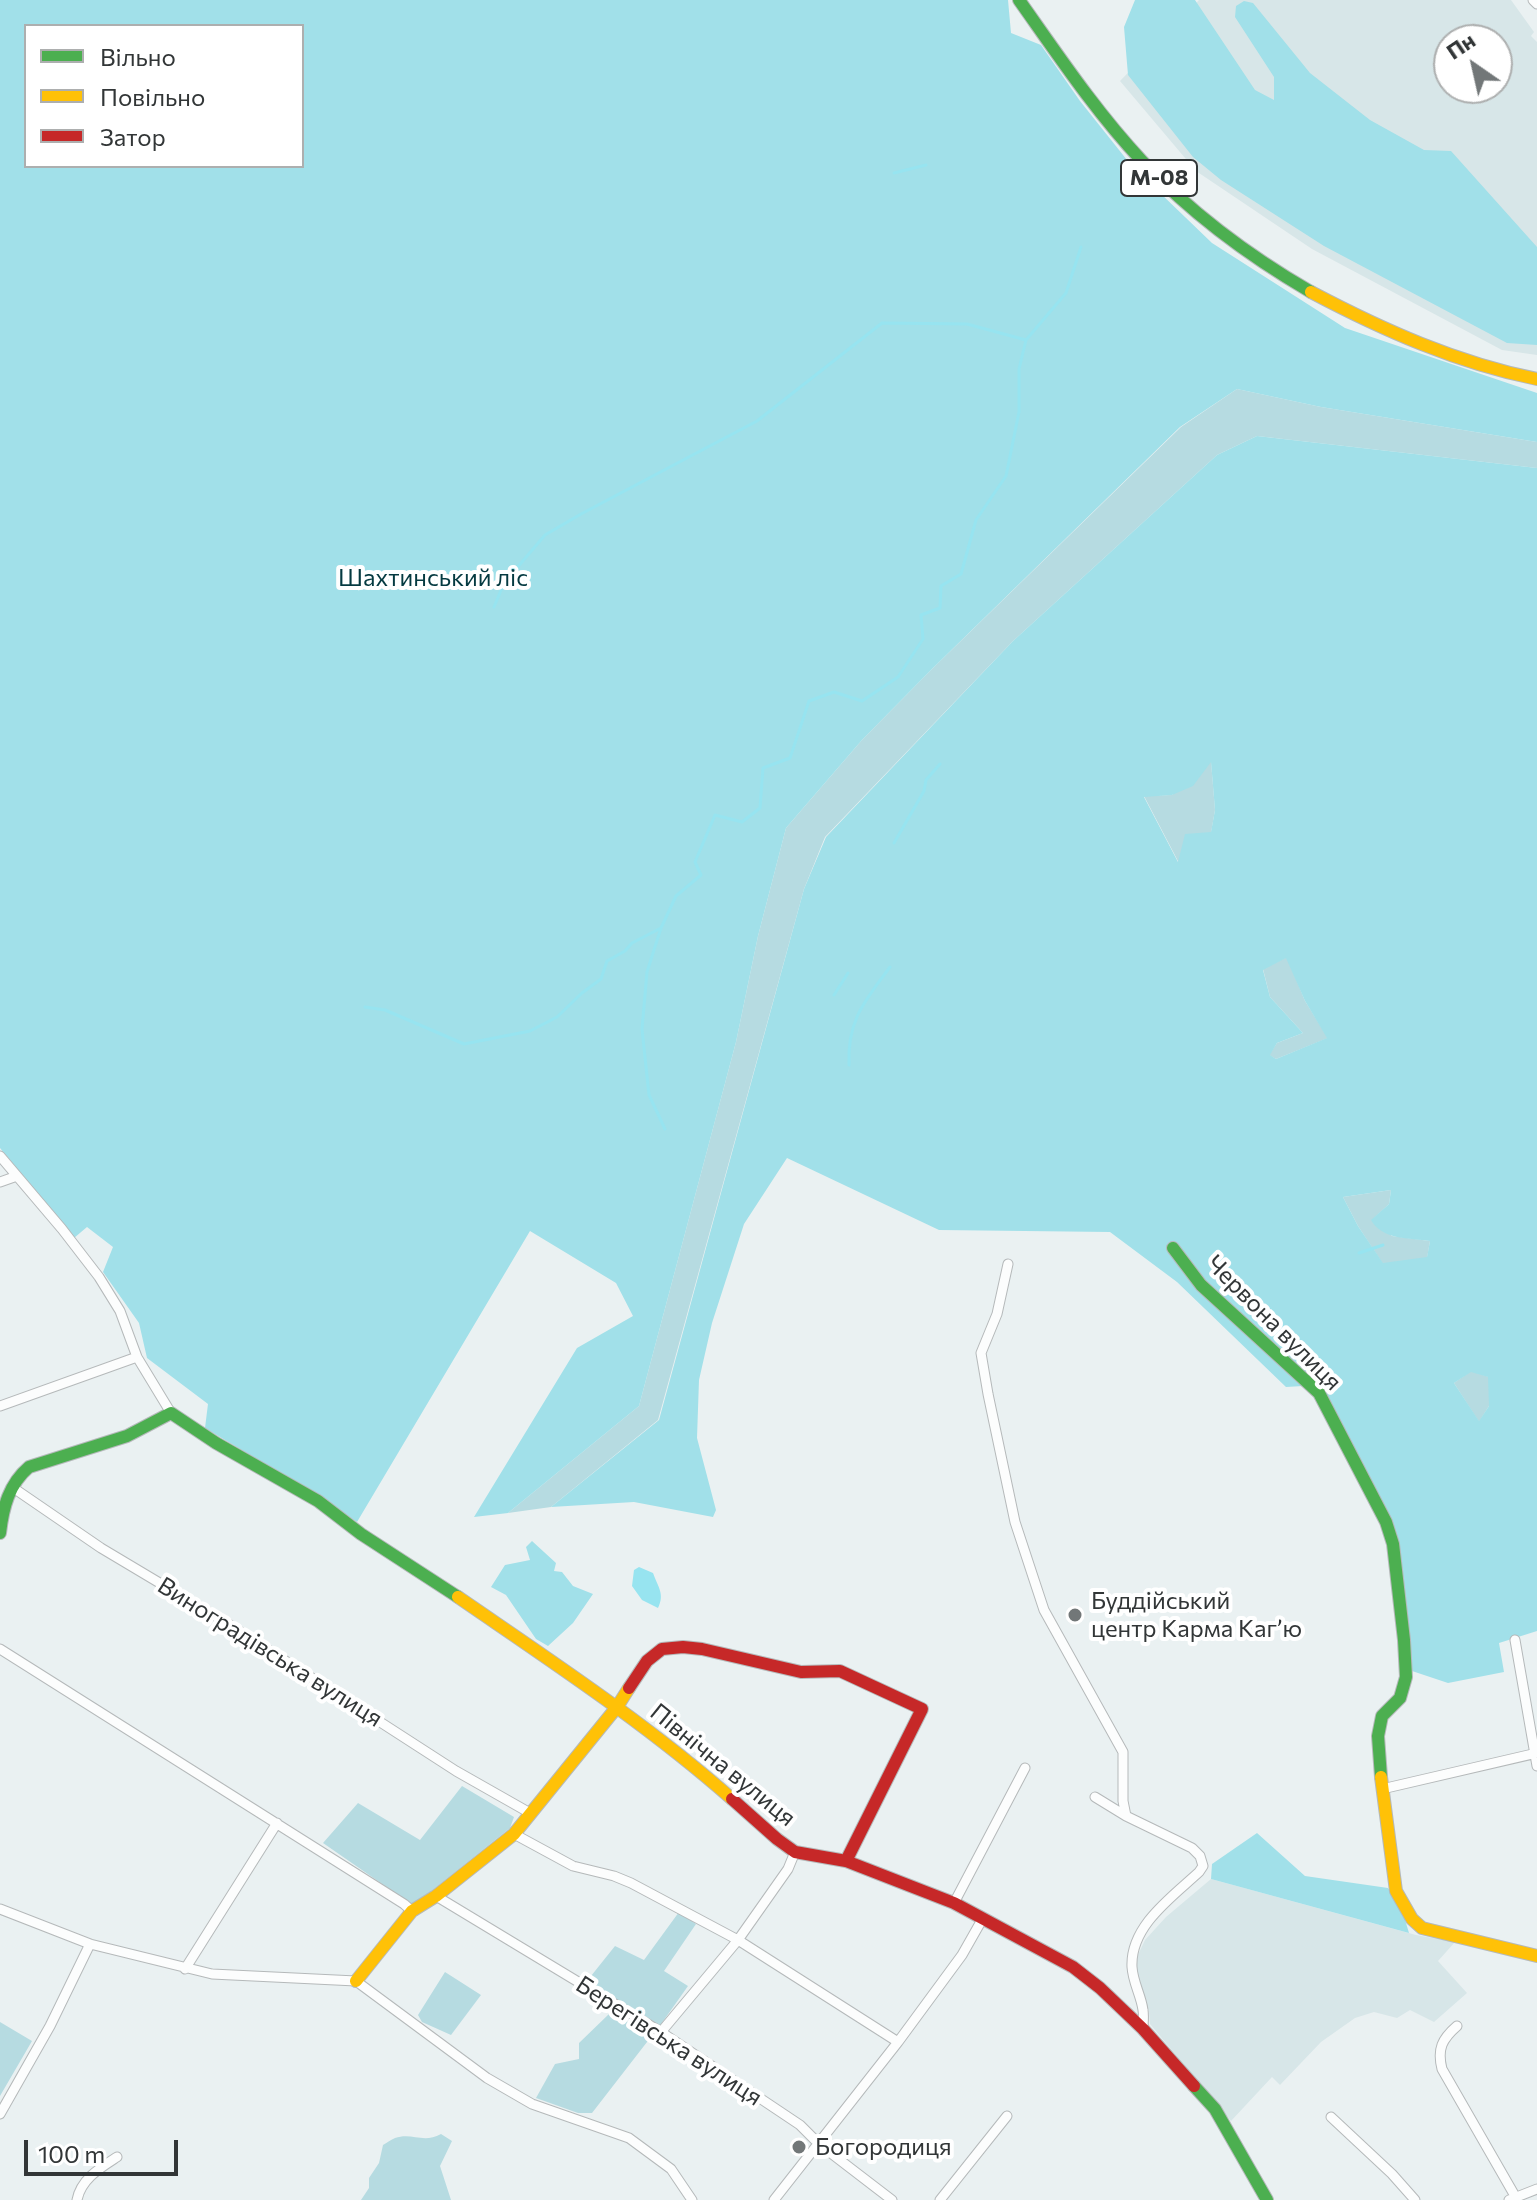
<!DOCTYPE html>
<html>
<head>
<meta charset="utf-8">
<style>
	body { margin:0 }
	#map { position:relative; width:1537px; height:2200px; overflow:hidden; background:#eaf1f2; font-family:Commissioner,sans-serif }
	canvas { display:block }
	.legend { position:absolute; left:24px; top:24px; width:280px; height:144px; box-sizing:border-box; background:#fff; border:2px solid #adafaf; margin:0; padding:10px 14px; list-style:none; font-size:24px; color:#323637 }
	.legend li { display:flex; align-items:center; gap:16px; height:40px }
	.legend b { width:40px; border:2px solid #adafaf }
	.north { position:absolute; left:1433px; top:24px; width:80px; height:80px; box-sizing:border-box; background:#fff; border:2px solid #adafaf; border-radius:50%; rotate:326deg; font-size:22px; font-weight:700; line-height:32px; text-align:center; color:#323637 }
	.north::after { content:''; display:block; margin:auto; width:28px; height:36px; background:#727778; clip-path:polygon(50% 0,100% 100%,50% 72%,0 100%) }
	.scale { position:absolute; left:24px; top:2140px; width:154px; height:36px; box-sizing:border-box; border:4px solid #323637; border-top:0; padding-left:10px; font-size:24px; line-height:28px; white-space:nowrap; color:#323637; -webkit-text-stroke:6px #fff; paint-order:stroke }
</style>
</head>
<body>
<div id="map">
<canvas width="1537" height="2200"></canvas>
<ul class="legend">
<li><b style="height:10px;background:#4caf50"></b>Вільно</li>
<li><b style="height:10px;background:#ffc107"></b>Повільно</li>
<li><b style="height:10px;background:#c62828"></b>Затор</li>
</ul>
<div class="north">Пн</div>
<div class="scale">100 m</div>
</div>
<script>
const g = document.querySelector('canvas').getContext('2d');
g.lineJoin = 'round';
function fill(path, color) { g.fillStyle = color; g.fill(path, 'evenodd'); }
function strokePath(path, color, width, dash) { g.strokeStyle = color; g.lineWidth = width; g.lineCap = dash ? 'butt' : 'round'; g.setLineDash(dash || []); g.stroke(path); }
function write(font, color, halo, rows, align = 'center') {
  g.font = font + ' Commissioner,sans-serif'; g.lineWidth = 8; g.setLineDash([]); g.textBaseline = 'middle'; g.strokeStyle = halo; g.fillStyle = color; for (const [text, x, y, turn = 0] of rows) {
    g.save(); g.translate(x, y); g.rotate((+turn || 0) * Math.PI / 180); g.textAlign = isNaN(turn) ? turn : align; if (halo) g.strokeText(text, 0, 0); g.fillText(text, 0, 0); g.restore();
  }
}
fill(new Path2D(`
	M1199,0H1511L1534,32L1531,36L1537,42V355L1502,350L1312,249L1196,171L1120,81ZM1449,40H1497V88H1449Z
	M1211,1879L1416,1935L1455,1942L1438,1961L1467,1993L1434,2022L1410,2010L1397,2018L1374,2012L1355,2018L1321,2042L1280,2085L1272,2077L1231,2121L1150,2024L1149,2011L1139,1983L1136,1959L1145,1940L1166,1917Z`), '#d7e6e8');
fill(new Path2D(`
	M1237,389L1321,407L1537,442V468L1257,436L1217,455L1013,641L825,837L804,889L658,1420L551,1507L508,1513L639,1406L736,1042L758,936L786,828L862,740L932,669L1181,427Z
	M1211,761L1215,810L1211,833L1179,863L1144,796L1172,795Z
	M1287,957L1305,1001L1328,1038L1276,1059L1269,1055L1277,1043L1303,1033L1270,997L1263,969Z
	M1391,1190L1389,1204L1372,1220L1392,1236L1430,1241L1427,1258L1383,1264L1358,1226L1343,1197Z
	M1471,1371L1489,1377V1406L1479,1422L1454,1383Z
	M462,1786L514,1817L510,1828L430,1892L411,1904L323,1843L358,1803L420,1840Z
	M679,1912L696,1924L664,1971L688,1986L659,2027L587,1981L615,1946L644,1960Z
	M445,1972L481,1995L451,2035L422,2022L418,2015Z
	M609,2014L654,2033L592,2113H578L536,2098L555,2064L579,2059V2043Z
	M0,2022L32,2041L0,2096Z
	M441,2134L452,2141L440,2166L451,2200H361L369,2188V2178L379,2163L383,2145C387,2143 390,2140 395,2138C412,2132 423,2144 441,2134Z`), '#b6dbe1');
fill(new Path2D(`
	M0,0H1008L1011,33L1041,45L1080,101L1131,165L1212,243L1345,328L1537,393V442L1321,407L1237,389L1180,427L932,669L862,740L786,828L758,936L736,1042L639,1406L508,1513L474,1517L577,1348L633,1316L616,1283L530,1231L357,1522L312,1492L205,1428L208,1404L147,1358L139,1323L103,1272L113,1247L87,1227L74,1238L0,1148ZM26,26H302V166H26Z
	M1135,0H1195L1255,90L1274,100V77L1235,17L1236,6L1244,1L1253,3L1310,73L1370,120L1424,150L1451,151L1537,247V345L1507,343L1324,246L1221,180L1193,157L1128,75L1124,27Z
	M1257,436L1537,468V1631L1499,1643L1504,1672L1448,1683L1412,1671L1395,1530L1320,1385L1286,1387L1177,1282L1110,1232L939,1230L787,1158L744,1224L712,1323L699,1380L697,1438L716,1510L713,1517L634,1502L551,1507L659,1420L804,889L826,837L1013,641L1217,455ZM1211,762L1215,810L1211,832L1185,834L1178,862L1144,797L1172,795L1193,786ZM1286,958L1305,1001L1327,1038L1276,1059L1270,1055L1277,1043L1303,1033L1270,997L1263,970ZM1391,1190L1389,1204L1371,1220C1382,1240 1410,1238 1430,1241L1427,1257L1383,1263L1358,1226L1343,1197ZM1471,1372L1488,1377L1489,1406L1479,1421L1454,1383Z
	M532,1541L556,1563L554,1571L562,1572L573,1586L593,1594L573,1623L548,1646L536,1639L506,1595L491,1587L505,1565L530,1560L526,1547Z
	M1257,1833L1305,1876L1388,1888L1403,1913L1409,1933L1211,1879L1212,1864Z`), '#a1e0e9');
fill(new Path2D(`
	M639,1567L653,1573C658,1587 665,1594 658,1608L642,1600L632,1586L634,1570Z`), '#97e4f0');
strokePath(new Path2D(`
	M894,173L926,165
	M494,607L504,583L545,535L581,514L757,421L882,323L967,324L1026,340
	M894,843L924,791L926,780L940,764
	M661,928L647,972L642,1029L649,1095L665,1129
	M834,995L848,973
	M365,1007L385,1010L464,1044L530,1031L557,1017L582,993L601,979L607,961L625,951L632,943L661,928L676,896L701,875L695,862L715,815L742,822L760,808L763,768L790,758L809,701L834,692L862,701L898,677L923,639L921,615L940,608L941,586L961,574L976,520L1006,476L1019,412V369L1026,340L1066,293L1081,247
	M849,1065C847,1020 865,1001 890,967
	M1359,1253L1383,1245`), '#97e4f0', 3);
const street = new Path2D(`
	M1533,0L1537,4
	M0,1156L62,1229L99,1277L120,1311L137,1357L171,1413
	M0,1182L17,1176
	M1008,1264L997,1314L981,1353L988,1394L1015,1522L1044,1610L1123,1752V1801L1126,1816
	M0,1406L137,1357
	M12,1487L101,1548L230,1625L456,1771L530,1813
	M1515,1640L1537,1766
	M0,1649L404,1904L412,1911
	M1382,1789L1537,1753
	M1095,1797L1126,1816L1192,1848L1200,1856L1203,1866L1199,1872C1172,1897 1130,1926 1132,1967C1133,1983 1141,1995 1143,2010C1144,2016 1143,2023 1143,2029
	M514,1834L573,1866L614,1876L631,1883L738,1940L898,2042
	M436,1896L661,2032L800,2125L819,2144L892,2200
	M954,1903L1025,1768
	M0,1909L90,1944
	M185,1969L277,1823
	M1457,2026C1442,2039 1437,2049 1442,2069L1515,2196
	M661,2032L738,1940L788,1869L795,1852
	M0,2114L50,2026L90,1944L212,1974L356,1981L487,2078L532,2104L629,2138L671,2169L692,2200
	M1331,2117L1392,2174L1415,2200
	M77,2200C81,2179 100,2168 117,2157
	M774,2200L898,2042L962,1955L983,1918
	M940,2200L1007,2116
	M1509,2200L1537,2189`);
const fast = new Path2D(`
	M1019,0C1058,55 1096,112 1142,161C1192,214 1249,256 1311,292
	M1173,1248L1201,1285L1319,1393L1386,1522L1393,1544L1404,1640L1406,1677L1400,1698L1382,1716L1378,1736L1381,1777
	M0,1533C3,1507 9,1484 29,1467L127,1436L171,1413L216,1443L318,1501L361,1534L458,1597
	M1194,2086L1215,2109L1267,2200`);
const slow = new Path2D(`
	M1311,292C1383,330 1457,363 1537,379
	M458,1597C551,1661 647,1724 732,1799
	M1381,1777L1396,1891L1412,1919L1422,1928L1537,1956
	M356,1981L412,1911L436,1896L514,1834L617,1707L629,1688`);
const jam = new Path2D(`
	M629,1688L647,1661L662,1649L683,1647L702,1649L801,1672L840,1671L922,1709L846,1861
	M732,1799L777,1839L795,1852L846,1861L954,1903L1073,1967L1100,1988L1143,2029L1194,2086`);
strokePath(street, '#b5b9ba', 11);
strokePath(fast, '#b5b9ba', 14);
strokePath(slow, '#b5b9ba', 14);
strokePath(jam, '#b5b9ba', 14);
strokePath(street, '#fcfdfd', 9);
strokePath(fast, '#4caf50', 12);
strokePath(slow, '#ffc107', 12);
strokePath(jam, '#c62828', 12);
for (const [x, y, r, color] of [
	[1075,1615,8,"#727778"],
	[799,2147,8,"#727778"]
]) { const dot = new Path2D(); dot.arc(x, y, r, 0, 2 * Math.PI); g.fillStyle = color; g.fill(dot); strokePath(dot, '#fff', 3); }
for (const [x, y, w] of [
	[1159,178,76]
]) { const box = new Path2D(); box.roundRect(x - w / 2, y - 18, w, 36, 6); g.fillStyle = '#fff'; g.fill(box); strokePath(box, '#323637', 2); }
write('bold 22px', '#323637', null, [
	["М-08",1159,178]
]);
write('24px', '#053a41', '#fff', [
	["Шахтинський ліс",433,578]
]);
write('24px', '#323637', '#fff', [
	["Червона вулиця",1274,1323,45],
	["Виноградівська вулиця",270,1652,32],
	["Північна вулиця",723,1765,39],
	["Берегівська вулиця",669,2041,33]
]);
write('24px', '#323637', '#fff', [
	["Буддійський",1091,1601],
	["центр Карма Кагʼю",1091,1629],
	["Богородиця",815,2147]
], 'left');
</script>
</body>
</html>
